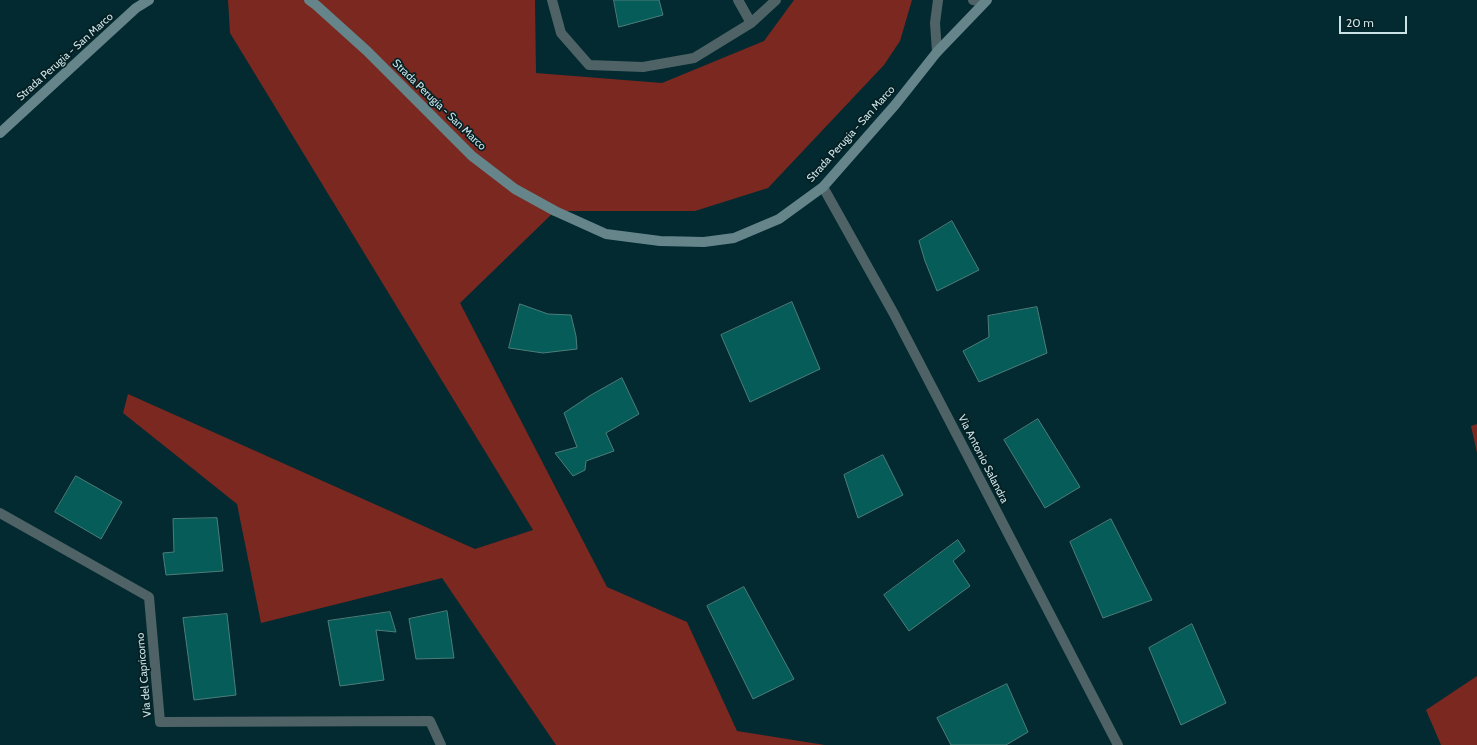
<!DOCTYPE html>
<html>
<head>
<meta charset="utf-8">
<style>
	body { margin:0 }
	#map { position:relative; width:1477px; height:745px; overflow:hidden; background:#022a30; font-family:Cabin,sans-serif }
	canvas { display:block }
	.scale { position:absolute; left:1339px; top:16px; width:68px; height:18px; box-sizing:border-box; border:2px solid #c9e2e6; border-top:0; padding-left:5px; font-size:12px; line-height:14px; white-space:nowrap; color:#c9e2e6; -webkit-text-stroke:3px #051f23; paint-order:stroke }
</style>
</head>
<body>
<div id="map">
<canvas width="1477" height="745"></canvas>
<div class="scale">20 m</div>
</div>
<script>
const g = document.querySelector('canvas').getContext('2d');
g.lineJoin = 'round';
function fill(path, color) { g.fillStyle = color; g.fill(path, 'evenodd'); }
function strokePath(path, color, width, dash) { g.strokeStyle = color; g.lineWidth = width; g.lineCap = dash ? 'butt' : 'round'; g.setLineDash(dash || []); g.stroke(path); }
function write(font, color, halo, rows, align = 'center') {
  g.font = font + ' Cabin,sans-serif'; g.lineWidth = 3.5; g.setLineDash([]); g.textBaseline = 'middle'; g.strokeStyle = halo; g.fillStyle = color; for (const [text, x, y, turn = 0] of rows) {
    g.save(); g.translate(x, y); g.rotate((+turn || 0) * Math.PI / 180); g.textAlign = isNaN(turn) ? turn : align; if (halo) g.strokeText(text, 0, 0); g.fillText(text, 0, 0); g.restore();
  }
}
fill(new Path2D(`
	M228,0H535L536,73L662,83L764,41L794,0H912L900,41L884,65L768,188L695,211H555L460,303L607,587L687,622L737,731L825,745H556L442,578L261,623L237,504L123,413L128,394L475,549L533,530L230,33Z
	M1477,424V453L1471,426Z
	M1477,676V745H1441L1426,710Z`), '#7b2820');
const building = new Path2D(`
	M614,0H659L663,15L619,27Z
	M952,221L979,270L937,291L925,261L919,241Z
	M792,302L820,369L750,402L721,335Z
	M520,304L548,314L571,315L576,336L577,349L543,353L509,348Z
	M1037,307L1047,353L979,382L963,351L989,337L988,316Z
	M622,378L639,414L606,433L614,451L586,461L585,470L573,476L555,453L577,447L564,413L591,395Z
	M1038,419L1080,487L1045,508L1004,440Z
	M883,455L903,495L858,518L844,475Z
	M76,476L122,502L101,539L55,512Z
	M217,518L223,571L166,575L163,553L174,552L173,519Z
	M1111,519L1152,600L1103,618L1070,542Z
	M958,540L965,551L953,561L970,586L909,631L884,595Z
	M744,587L794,679L753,699L707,606Z
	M447,611L454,658L416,659L409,619Z
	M390,612L396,632L376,630L384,680L340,686L328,621Z
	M227,614L236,695L194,700L183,618Z
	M1192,624L1226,703L1181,725L1149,648Z
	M1007,684L1028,732L1006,745H951L937,718Z`);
fill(building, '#065c58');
strokePath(building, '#4c7e7a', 1);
strokePath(new Path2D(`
	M552,0L561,33L589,65L643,67L694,58L751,23L776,0
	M738,0L751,23
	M823,187L894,314L1118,745
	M0,513L149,597L160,722L430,721L441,745`), '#4f6366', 10);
strokePath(new Path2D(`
	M973,0L983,2
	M937,52L935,23L938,0`), '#4f6366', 10);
strokePath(new Path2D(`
	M309,0L316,5L367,51L472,156L515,189L555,211L606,234L660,241L704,242L734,238L779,219L823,187L895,105L937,52L987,0
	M0,133L136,8L149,0`), '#65858b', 10);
write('11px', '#c9e2e6', '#051f23', [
	["Strada Perugia - San Marco",65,57,-42],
	["Strada Perugia - San Marco",439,105,44],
	["Strada Perugia - San Marco",851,134,-48],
	["Via Antonio Salandra",983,459,63],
	["Via del Capricorno",144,675,-95]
]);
</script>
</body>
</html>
